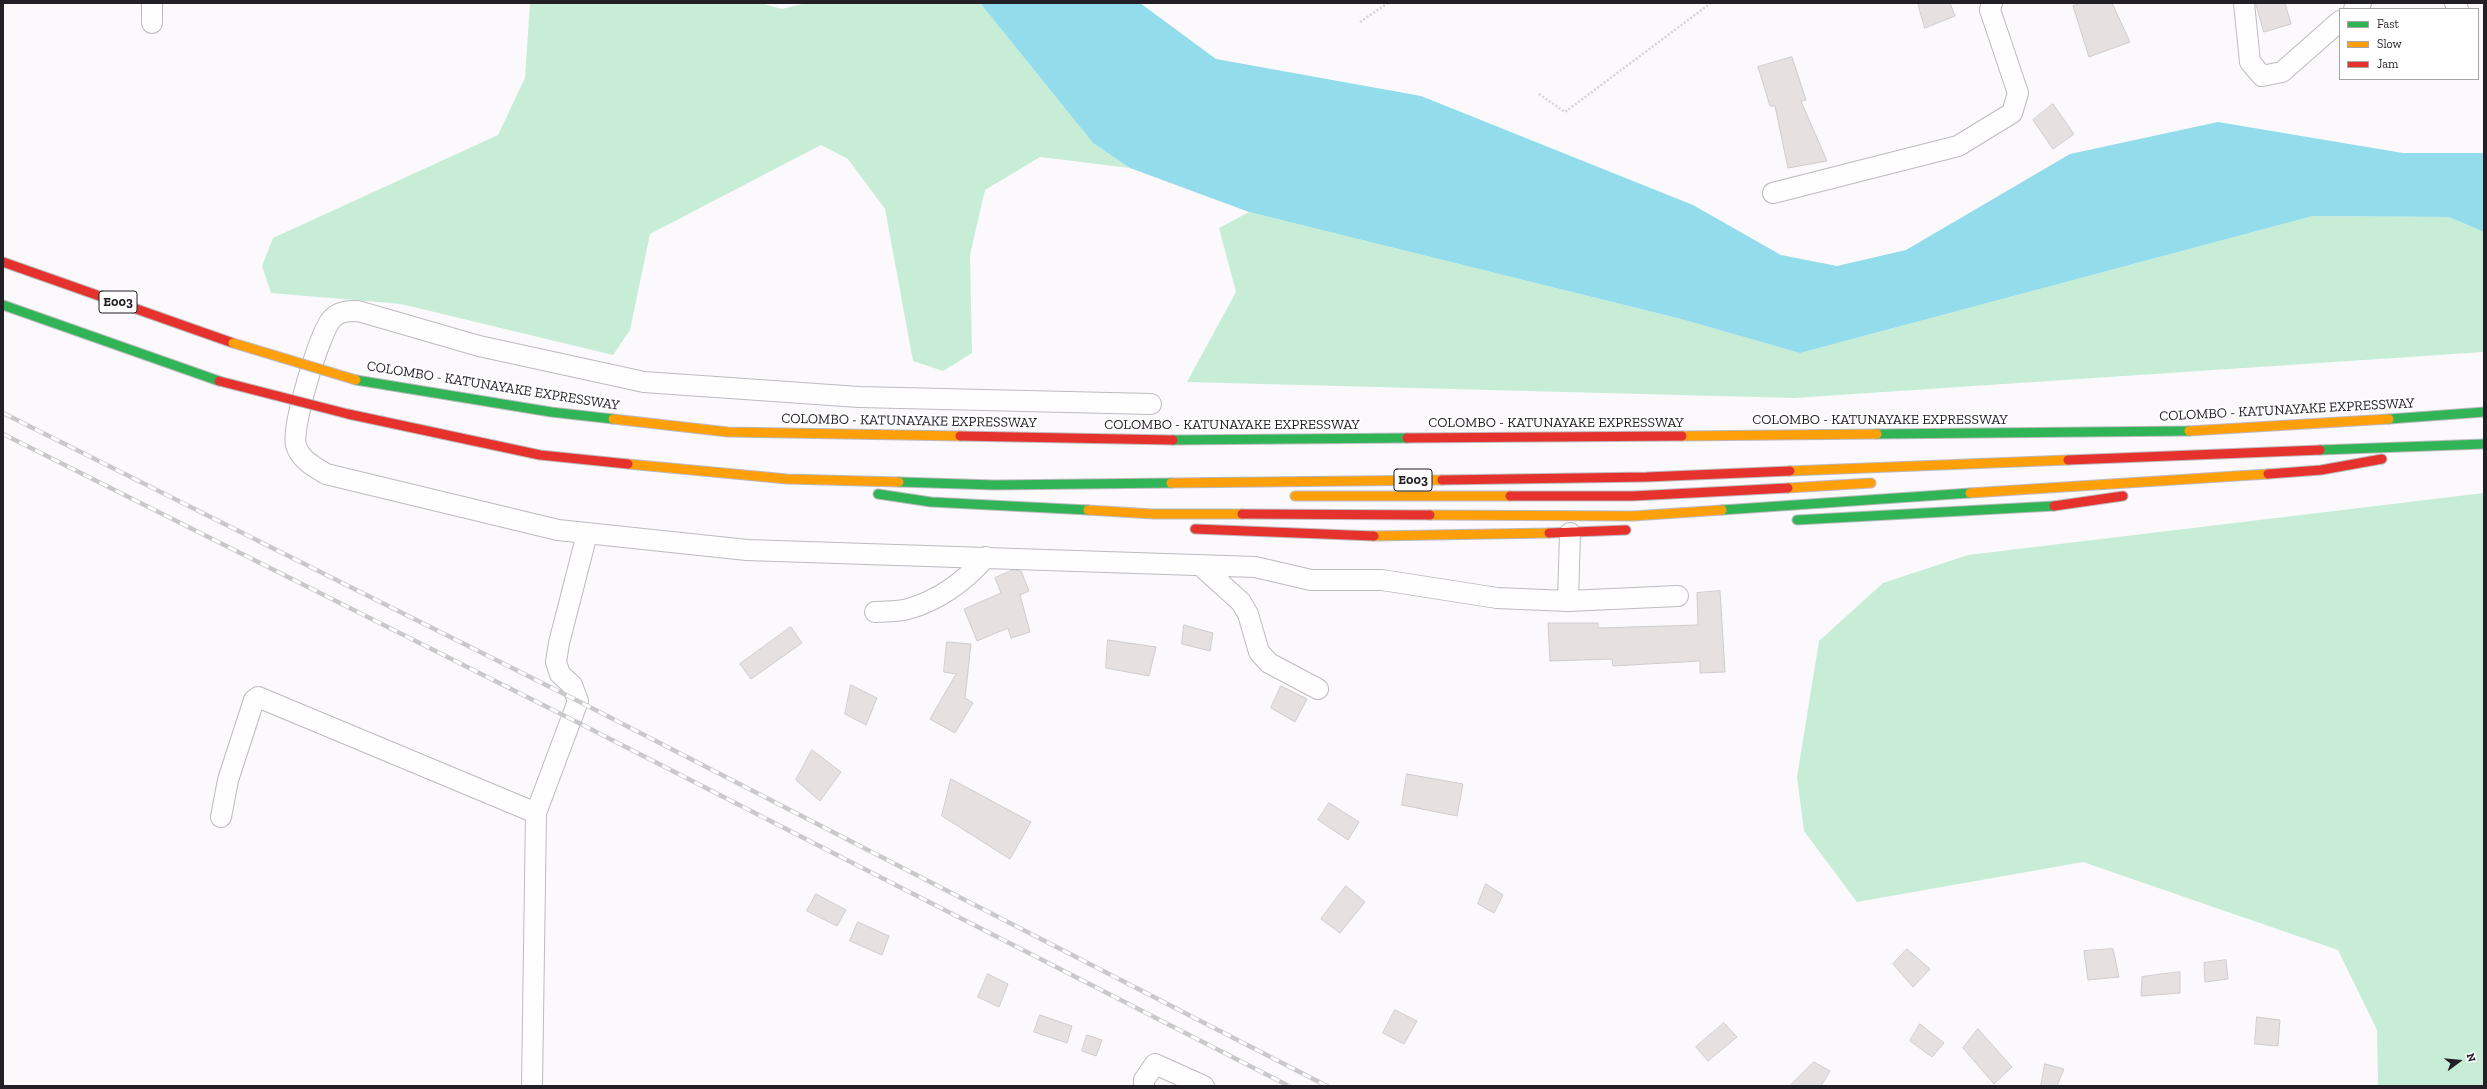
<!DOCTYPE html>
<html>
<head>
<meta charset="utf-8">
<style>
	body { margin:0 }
	#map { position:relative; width:2487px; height:1089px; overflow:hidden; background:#fbf9fc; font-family:"Zilla Slab",serif }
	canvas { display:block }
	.frame { position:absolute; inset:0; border:4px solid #231f26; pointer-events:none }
	.legend { position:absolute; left:2339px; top:8px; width:140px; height:72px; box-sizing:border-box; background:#fff; border:1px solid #a7a5a8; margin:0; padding:5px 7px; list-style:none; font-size:12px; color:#231f26 }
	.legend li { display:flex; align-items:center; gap:8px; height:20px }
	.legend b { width:20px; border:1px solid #a7a5a8 }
	.north { position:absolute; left:2439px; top:1041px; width:40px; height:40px; -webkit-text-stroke:3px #fff; paint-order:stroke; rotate:74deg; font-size:11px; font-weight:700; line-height:16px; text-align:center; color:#231f26 }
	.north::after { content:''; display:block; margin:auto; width:14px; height:18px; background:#231f26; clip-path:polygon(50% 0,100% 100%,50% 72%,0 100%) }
</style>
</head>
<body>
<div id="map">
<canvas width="2487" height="1089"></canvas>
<div class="frame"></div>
<ul class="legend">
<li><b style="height:5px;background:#30b455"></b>Fast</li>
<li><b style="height:5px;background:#ff9f0a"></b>Slow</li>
<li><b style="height:5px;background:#e5322d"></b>Jam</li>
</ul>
<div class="north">N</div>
</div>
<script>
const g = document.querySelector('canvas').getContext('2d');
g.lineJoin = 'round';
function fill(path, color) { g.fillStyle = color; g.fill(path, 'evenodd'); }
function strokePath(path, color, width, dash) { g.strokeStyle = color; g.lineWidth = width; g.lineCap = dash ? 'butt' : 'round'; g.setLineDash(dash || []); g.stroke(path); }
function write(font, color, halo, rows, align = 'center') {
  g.font = font + ' "Zilla Slab",serif'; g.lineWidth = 3; g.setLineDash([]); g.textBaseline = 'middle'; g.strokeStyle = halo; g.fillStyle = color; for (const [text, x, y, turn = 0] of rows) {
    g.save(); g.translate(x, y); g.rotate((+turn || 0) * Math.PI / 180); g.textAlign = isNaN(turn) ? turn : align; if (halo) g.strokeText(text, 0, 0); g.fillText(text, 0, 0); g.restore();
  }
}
fill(new Path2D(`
	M530,3H760L782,9L806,3H980L1093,143L1130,168L1040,157L985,190L970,255L972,353L943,371L913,361L885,209L848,159L821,145L650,234L630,330L613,355L401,304L271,293L262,266L273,238L498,135L525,78Z
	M1249,212L1681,319L1800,353L2313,216L2449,217L2484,232V352L1794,398L1187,382L1236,292L1219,228Z
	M2484,493V1086H2378L2377,1030L2338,950L2083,862L1857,902L1804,831L1797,777L1819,641L1883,583L1968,555Z`), '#c7edd7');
fill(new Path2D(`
	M980,3H1140L1216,59L1421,96L1693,205L1781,255L1837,266L1906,250L2070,154L2218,122L2403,153H2484V232L2449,217L2313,216L1800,353L1681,319L1249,212L1130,168L1093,143Z`), '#93dceb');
const building = new Path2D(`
	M1918,3H1950L1955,16L1925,28Z
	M2082,3H2112L2130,42L2089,57L2073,6Z
	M2256,3H2285L2291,24L2264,32Z
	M1792,57L1806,100L1801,101L1827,161L1788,168L1775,106H1770L1758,67Z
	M2053,104L2074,134L2053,149L2033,120Z
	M1013,570L1021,571L1029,591L1020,595L1030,632L1011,638L1008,628L977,641L964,609L1001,593L995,578Z
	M1720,591L1725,672L1700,673V661L1613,666L1612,659L1550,661L1548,623H1598V628L1698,625L1697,593Z
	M1184,625L1213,633L1210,651L1182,644Z
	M791,627L802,643L751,679L740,664Z
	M1108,640L1156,647L1149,676L1106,668Z
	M947,642L971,644L965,698L973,703L955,733L930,719L956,674L944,672Z
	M851,685L877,698L866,725L845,714Z
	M1281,686L1307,699L1295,722L1271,708Z
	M812,750L841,772L820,801L796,780Z
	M1407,774L1463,784L1457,816L1402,805Z
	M951,779L1031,822L1010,859L942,816Z
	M1329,803L1359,822L1348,840L1318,820Z
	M1486,884L1503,895L1494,913L1478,904Z
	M1346,886L1365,902L1340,933L1321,919Z
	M816,894L846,910L837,926L807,911Z
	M858,922L889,936L882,955L850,941Z
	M1907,949L1930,969L1913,987L1893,964Z
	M2113,949L2119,977L2088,980L2084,951Z
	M2226,960L2228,979L2205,982L2204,963Z
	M2180,972V993L2141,996L2142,977Z
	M988,974L1008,984L999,1007L978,997Z
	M1395,1010L1417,1021L1404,1044L1383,1033Z
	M1040,1015L1072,1026L1067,1043L1034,1032Z
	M2257,1017L2280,1020L2278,1046L2255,1044Z
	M1724,1023L1737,1037L1708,1061L1696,1047Z
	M1920,1024L1944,1043L1932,1057L1910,1041Z
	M1978,1029L2012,1067L1994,1084L1963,1048Z
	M1087,1035L1102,1040L1096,1056L1082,1051Z
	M1814,1062L1830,1071L1821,1086H1790Z
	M2045,1064L2064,1069L2057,1086H2041Z`);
fill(building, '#e6e0e1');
strokePath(building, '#d1cbcc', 1);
const street = new Path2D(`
	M152,3V23
	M2244,3L2250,62L2262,76L2282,72L2340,21
	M2455,3L2458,9
	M2354,9L2361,3
	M1773,193L1958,146L2012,113L2018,93L1990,10L1992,3
	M1151,404L859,397L644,382L479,346L358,311C348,311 338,311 331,320C319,335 291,428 296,445C300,460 315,467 326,474L558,530L747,550L1255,567L1311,580H1382L1497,598L1568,601L1678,596
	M1200,565L1241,602L1248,614L1259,652L1269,663L1318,689
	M1568,601L1570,533
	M875,612C885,611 898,612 908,609C940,600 965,581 986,557
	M221,817L228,780L254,700L258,697L536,813
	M532,1086L536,813L578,701L572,685L560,674L556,662L559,643L587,534
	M1144,1086V1080L1155,1064L1204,1086`);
const fast = new Path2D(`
	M3,305L219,381
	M356,380L551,412L613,419
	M2389,419L2484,412
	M1877,434L2189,431
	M1173,440L1407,438
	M2320,450L2484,444
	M899,482L995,485L1171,483
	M878,494L931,502L1088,510
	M1722,510L1970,493
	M1797,520L2054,506`);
const slow = new Path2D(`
	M613,419L728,432L960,436
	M2189,431L2389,419
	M1682,436L1877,434
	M628,464L787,479L899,482
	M1790,471L2068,460
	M1171,483L1442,480
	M1788,488L1871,483
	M1970,493L2268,474
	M1295,496H1510
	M1088,510L1153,514H1242
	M1430,515L1633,516L1722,510
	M1374,536L1549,533`);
const jam = new Path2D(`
	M3,262L233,343
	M348,414L540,455L628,464
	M960,436L1173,440
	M1407,438L1682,436
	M2068,460L2320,450
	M2268,474L2321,470L2382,459
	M1442,480L1647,477L1790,471
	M1510,496H1633L1788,488
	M2054,506L2123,496
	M1242,514L1430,515
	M1195,529L1374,536
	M1549,533L1626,530`);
strokePath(street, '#bdbac0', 22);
strokePath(fast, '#bdbac0', 11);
strokePath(slow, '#bdbac0', 11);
strokePath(jam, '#bdbac0', 11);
strokePath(new Path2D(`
	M1360,22L1388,3
	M1539,94L1565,112L1711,3`), '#d6d4d6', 2.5, [2, 2]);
strokePath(street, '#fefeff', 20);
strokePath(fast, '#30b455', 9);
strokePath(slow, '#ff9f0a', 9);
strokePath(jam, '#e5322d', 9);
const rail = new Path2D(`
	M3,413L578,701L1327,1086
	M3,434L571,719L1289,1086`);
strokePath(rail, '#c9c9c9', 4.5);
strokePath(rail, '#fff', 3, [9]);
const slowBridge = new Path2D(`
	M233,343L356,380`);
const jamBridge = new Path2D(`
	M219,381L348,414`);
strokePath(slowBridge, '#bdbac0', 11, []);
strokePath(jamBridge, '#bdbac0', 11, []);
strokePath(slowBridge, '#ff9f0a', 9);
strokePath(jamBridge, '#e5322d', 9);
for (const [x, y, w] of [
	[118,302,38],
	[1413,480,38]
]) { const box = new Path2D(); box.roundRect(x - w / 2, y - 11, w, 22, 3); g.fillStyle = '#fff'; g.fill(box); strokePath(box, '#231f26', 1); }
write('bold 13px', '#231f26', null, [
	["E003",118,302],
	["E003",1413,480]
]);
write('14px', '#231f26', '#fff', [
	["COLOMBO - KATUNAYAKE EXPRESSWAY",493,386,9],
	["COLOMBO - KATUNAYAKE EXPRESSWAY",2287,410,-3],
	["COLOMBO - KATUNAYAKE EXPRESSWAY",1880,420],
	["COLOMBO - KATUNAYAKE EXPRESSWAY",909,421,1],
	["COLOMBO - KATUNAYAKE EXPRESSWAY",1556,423],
	["COLOMBO - KATUNAYAKE EXPRESSWAY",1232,425]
]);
</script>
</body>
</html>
